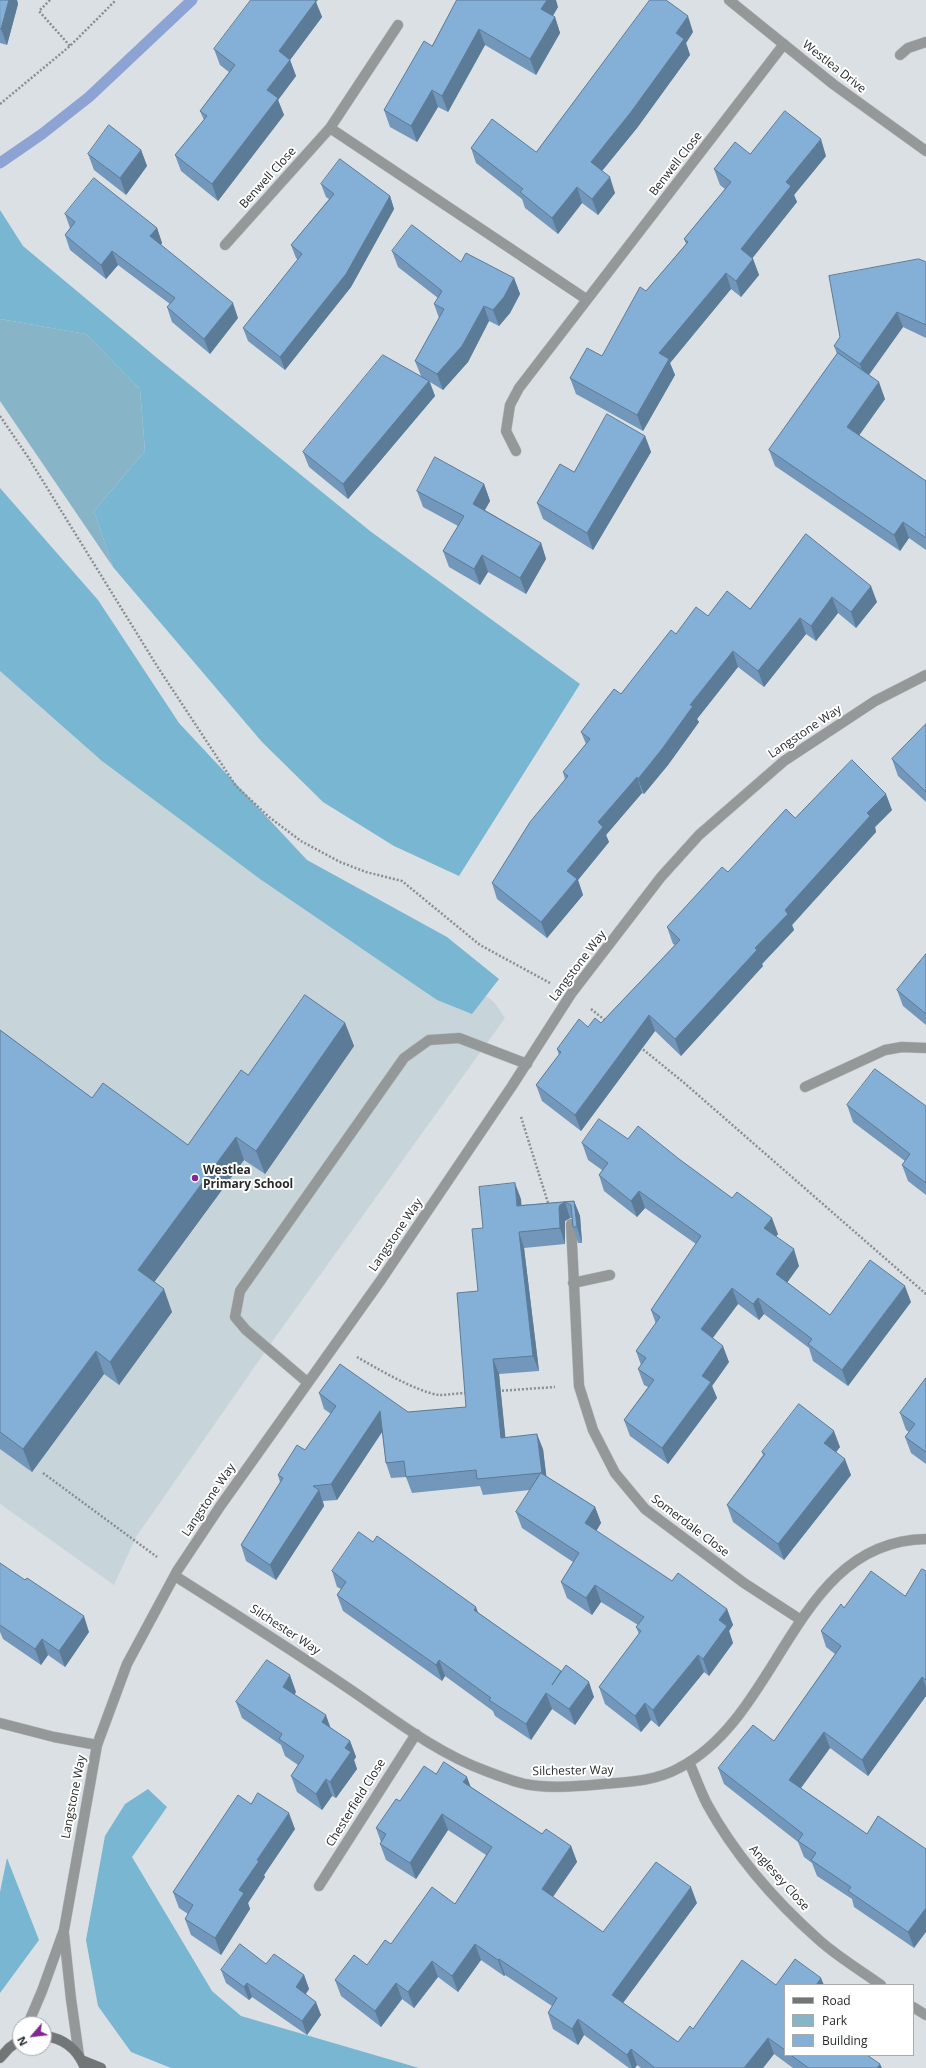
<!DOCTYPE html>
<html>
<head>
<meta charset="utf-8">
<style>
	body { margin:0 }
	#map { position:relative; width:926px; height:2068px; overflow:hidden; background:#dae0e3; font-family:"Open Sans",sans-serif }
	canvas { display:block }
	.legend { position:absolute; left:784px; top:1984px; width:130px; height:72px; box-sizing:border-box; background:#fff; border:1px solid #a9aaab; margin:0; padding:5px 7px; list-style:none; font-size:12px; color:#282b2c }
	.legend li { display:flex; align-items:center; gap:8px; height:20px }
	.legend b { width:20px; border:1px solid #a9aaab }
	.north { position:absolute; left:12px; top:2016px; width:40px; height:40px; box-sizing:border-box; background:#fff; border:1px solid #a9aaab; border-radius:50%; rotate:242deg; font-size:11px; font-weight:700; line-height:16px; text-align:center; color:#282b2c }
	.north::after { content:''; display:block; margin:auto; width:14px; height:18px; background:#852791; clip-path:polygon(50% 0,100% 100%,50% 72%,0 100%) }
</style>
</head>
<body>
<div id="map">
<canvas width="926" height="2068"></canvas>
<ul class="legend">
<li><b style="height:5px;background:#727677"></b>Road</li>
<li><b style="height:11px;background:#88b4c8"></b>Park</li>
<li><b style="height:11px;background:#84b0d8"></b>Building</li>
</ul>
<div class="north">N</div>
</div>
<script>
const g = document.querySelector('canvas').getContext('2d');
g.lineJoin = 'round';
function fill(path, color) { g.fillStyle = color; g.fill(path, 'evenodd'); }
function strokePath(path, color, width, dash) { g.strokeStyle = color; g.lineWidth = width; g.lineCap = dash ? 'butt' : 'round'; g.setLineDash(dash || []); g.stroke(path); }
function write(font, color, halo, rows, align = 'center') {
  g.font = font + ' "Open Sans",sans-serif'; g.lineWidth = 4; g.setLineDash([]); g.textBaseline = 'middle'; g.strokeStyle = halo; g.fillStyle = color; for (const [text, x, y, turn = 0] of rows) {
    g.save(); g.translate(x, y); g.rotate((+turn || 0) * Math.PI / 180); g.textAlign = isNaN(turn) ? turn : align; if (halo) g.strokeText(text, 0, 0); g.fillText(text, 0, 0); g.restore();
  }
}
fill(new Path2D(`
	M0,507L215,797L494,1002L505,1018L274,1339L136,1537L114,1585L0,1504Z`), '#c7d5db');
fill(new Path2D(`
	M0,319L86,334L140,389L145,451L94,511L113,567L0,401Z`), '#88b4c8');
fill(new Path2D(`
	M0,210L23,246L157,358L370,531L580,684L459,876L394,846L323,802L262,742L113,567L94,511L145,451L140,389L86,334L0,319Z
	M0,488L98,600L179,723L307,860L447,937L499,979L472,1014L437,1000L260,879L102,761L0,671Z
	M148,1789L167,1807L132,1857L212,1991L241,2016L419,2068H171L131,2052L98,2006L86,1940L105,1836L125,1804Z
	M7,1858L39,1940L0,1993V1892Z`), '#78b6d2');
strokePath(new Path2D(`
	M0,163L42,134L89,97L192,0`), '#8da3d4', 11);
const service = new Path2D(`
	M900,55L908,48L926,42
	M805,1087L885,1050L902,1047L926,1048
	M307,1382L246,1330L235,1317L240,1291L404,1058L429,1040L459,1038L527,1064`);
const minor = new Path2D(`
	M729,0L833,84L926,151
	M398,25L330,128L586,299
	M225,245L330,128
	M516,451L506,431L510,405L519,388L784,44
	M571,1224L579,1386L593,1430L615,1473L645,1509L744,1583L801,1620
	M573,1283L610,1275
	M175,1576C232,1612 289,1648 345,1686C390,1716 434,1752 486,1771C499,1776 512,1781 525,1784C550,1789 579,1786 603,1784C629,1782 656,1781 679,1768C782,1715 794,1541 926,1539
	M0,1723L54,1737L97,1745
	M689,1762C695,1776 700,1790 707,1804C735,1855 775,1901 819,1940C838,1957 860,1970 881,1985
	M319,1886L416,1734
	M64,1934L71,1999L79,2056
	M913,2007L926,2015
	M28,2024L42,1991L64,1930L97,1745L127,1664L177,1571L221,1505L381,1280L512,1086L571,994L661,877L699,835L784,761L875,701L926,675`);
const secondary = new Path2D(`
	M44,2036C64,2038 78,2050 85,2068
	M0,2058L9,2048L20,2040
	M81,2060L101,2068`);
strokePath(service, '#b6bcbe', 11);
strokePath(minor, '#b6bcbe', 11);
strokePath(secondary, '#b6bcbe', 11);
strokePath(new Path2D(`
	M50,0L39,11L70,46
	M0,104L70,46L116,0
	M0,416L28,457L157,666L236,786L269,817L301,841L340,862L366,872L402,881L480,945L550,983
	M591,1009L606,1021
	M640,1047L682,1081L926,1294
	M521,1117L549,1206
	M357,1357C376,1368 417,1392 439,1395C448,1395 458,1393 467,1393
	M498,1391L555,1387
	M43,1473L157,1557`), '#8a8e90', 2.5, [2, 2]);
strokePath(service, '#959898', 10);
strokePath(minor, '#959898', 10);
strokePath(secondary, '#727677', 10);
fill(new Path2D(`
	M0,0H17L18,4L7,45L0,43Z
	M457,0L558,7L553,16L555,17L560,33L536,75L485,45L448,112L438,107L417,142L390,127L384,110L432,46Z
	M316,2L322,17L290,60L296,76L278,100L284,115L218,201L181,171L175,155L204,120L200,111L229,72L220,65L214,49Z
	M693,32L686,43L690,55L637,128L602,171L615,193L598,215L582,203L558,234L525,208L522,199L476,163L471,148L536,152Z
	M141,150L147,166L126,195L94,170L88,154Z
	M750,154L826,156L794,195L797,202L752,258L753,259L759,275L741,297L731,289L670,363L675,375L643,431L576,394L570,378L602,356L646,291L686,244L684,239L725,189L720,185L714,169Z
	M321,184L390,196L394,209L351,287L285,370L248,341L243,328L298,260L296,258L291,245L329,199L326,197Z
	M65,214L157,228L162,243L161,245L238,318L210,354L172,322L167,307L170,304L118,265L106,279L70,250L65,235L70,228Z
	M392,251L461,262L514,278L520,294L510,313L499,326L489,321L468,362L443,390L430,382L435,396L348,499L309,467L303,452L421,376L415,361L439,318L434,304L438,298L398,267Z
	M926,262V338L903,327L869,375L885,399L859,435L926,481V550L909,538L900,551L775,466L769,450L837,354L834,346Z
	M645,436L651,452L593,550L543,519L537,503L574,472Z
	M484,484L490,501L485,510L541,543L546,559L526,594L488,572L480,585L449,567L443,551L458,526L423,507L417,491Z
	M806,534L877,602L856,628L838,613L816,641L806,634L764,687L738,667L697,719L699,722L668,765L644,794L642,793L606,835L609,842L578,880L583,895L547,938L497,899L492,883L565,779L563,772L586,744L581,732L621,694L676,634L708,616L750,609Z
	M926,724V802L898,776L892,759Z
	M892,810L875,827L876,832L792,925L794,930L762,964L763,966L681,1056L655,1031L581,1131L542,1101L536,1085L559,1055L557,1049L588,1027L601,1023L675,945L673,944L667,927L728,872L795,818Z
	M926,954V1025L903,1006L897,990Z
	M345,1023L354,1046L265,1174L244,1160L154,1282L172,1312L119,1385L104,1374L32,1472L0,1449V1030L92,1098L188,1145L248,1075Z
	M847,1105L926,1106V1195L908,1181L902,1165L905,1161L853,1122Z
	M628,1139L679,1159L778,1234L776,1237L799,1266L787,1282L830,1315L911,1302L848,1386L813,1361L809,1348L764,1314L759,1320L738,1304L713,1338L729,1362L712,1386L717,1398L668,1464L630,1436L624,1420L648,1387L644,1385L638,1369L641,1365L636,1351L656,1324L651,1310L696,1244L645,1208L637,1217L604,1191L599,1175L602,1170L588,1160L582,1143Z
	M521,1199V1205L574,1201L580,1216L582,1243H578L573,1227L572,1218H570L565,1221V1244L524,1248L539,1371L499,1374L505,1437L543,1449L546,1476L595,1507L601,1523L596,1531L672,1581L727,1609L733,1625L729,1631L733,1643L709,1676L704,1672L659,1727L651,1720L641,1732L605,1704L599,1687L639,1634L636,1627L638,1625L601,1602L592,1615L567,1598L561,1582L573,1562L522,1528L516,1512L530,1490L483,1495L480,1486L412,1493L406,1477L391,1478L386,1463L382,1432L337,1500L323,1501L324,1506L276,1580L246,1561L241,1545L280,1482L278,1475L305,1450L331,1414L324,1409L319,1393L408,1412L466,1407L478,1291L483,1228Z
	M926,1378V1464L911,1453L905,1437L909,1432L906,1430L900,1413Z
	M840,1447L836,1452L851,1475L784,1560L733,1522L727,1505L763,1455L762,1452Z
	M373,1542L479,1613L561,1672L594,1697L575,1725L552,1709L531,1740L495,1716L493,1711L445,1676L442,1681L343,1611L337,1595L341,1589L337,1587L332,1571Z
	M0,1563L89,1632L65,1667L48,1655L41,1665L3,1639L0,1632Z
	M926,1571V1696L868,1776L830,1748L801,1788L867,1834L878,1816L914,1948L854,1907L852,1899L817,1876L812,1863L804,1857L798,1842L724,1784L718,1768L774,1741L835,1654L826,1647L821,1631L844,1608L905,1596Z
	M296,1692L294,1695L330,1728L350,1741L356,1757L354,1760L357,1769L336,1798L332,1796L322,1810L297,1792L291,1776L298,1765L285,1756L281,1745L242,1718L236,1702Z
	M436,1774L471,1787L542,1834L571,1846L577,1862L553,1897L603,1932L697,1903L623,2003L678,2042L693,2029L776,1985H785V2055H867L882,2068H793L774,2054L763,2068H641L637,2065L635,2068H629L584,2035L578,2045L553,2029L548,2013L552,2006L505,1975L504,1976L481,1960L458,1992L438,1977L414,2008L402,1999L381,2027L341,1996L335,1980L367,1965L391,1944L455,1904L486,1855L448,1830L416,1879L386,1860L380,1844L381,1842L376,1828L400,1801Z
	M251,1804L295,1829L264,1875L265,1877L248,1903L250,1909L221,1955L191,1935L185,1919L188,1914L179,1908L173,1892Z
	M266,1964L304,1975L309,1989L306,1994L321,2015L307,2035L252,1997L249,2000L226,1983L221,1970Z`), '#7297ba');
fill(new Path2D(`
	M9,0H17L18,4L7,45L1,29Z
	M308,0H318L316,2L322,17L290,60L296,76L278,100L284,115L218,201L212,184L267,90L279,51Z
	M547,0H556L558,7L547,25L541,9Z
	M688,16L693,32L686,43L690,55L637,128L597,177L591,162L676,33Z
	M555,17L560,33L536,75L530,59Z
	M479,29L485,45L448,112L442,96Z
	M432,90L438,107L417,142L411,126Z
	M821,139L826,156L794,195L797,202L747,265L741,249L786,182Z
	M141,150L147,166L126,195L120,178Z
	M610,177L615,193L598,215L592,199Z
	M577,187L582,203L558,234L552,218Z
	M390,196L394,209L351,287L285,370L280,357Z
	M157,228L162,243L155,251L150,236Z
	M112,251L118,265L106,279L101,265Z
	M753,259L759,275L741,297L736,281Z
	M726,273L731,289L670,363L675,375L643,431L637,415L659,353Z
	M514,278L520,294L510,313L499,326L493,310Z
	M233,303L238,318L210,354L204,339Z
	M484,306L489,321L468,362L443,390L437,374Z
	M897,312L903,327L865,380L860,364Z
	M429,381L435,396L348,499L343,484Z
	M879,382L885,399L853,444L847,427Z
	M645,436L651,452L593,550L587,533Z
	M484,484L490,501L479,520L473,504Z
	M903,522L909,538L900,551L894,535Z
	M541,543L546,559L526,594L520,578Z
	M482,555L488,572L480,585L474,569Z
	M871,586L877,602L856,628L851,612Z
	M832,597L838,613L816,641L811,626Z
	M800,618L806,634L764,687L758,671Z
	M733,651L738,667L697,719L699,722L668,765L644,794L638,779L690,705Z
	M637,777L642,793L606,835L609,842L578,880L583,895L547,938L541,922L567,871L598,822Z
	M886,794L892,810L875,827L876,832L792,925L794,930L762,964L763,966L681,1056L675,1039L755,948L785,910L867,813Z
	M649,1015L655,1031L581,1131L575,1115Z
	M345,1023L354,1046L265,1174L256,1151Z
	M236,1137L244,1160L147,1292L138,1270Z
	M515,1183L521,1199L523,1221L517,1206Z
	M639,1191L645,1208L637,1217L631,1201Z
	M574,1201L580,1216L582,1243L577,1227Z
	M565,1202L570,1218L565,1221V1244L560,1228L559,1208L560,1205Z
	M772,1218L778,1234L770,1244L764,1228Z
	M519,1232L524,1248L539,1371L533,1356Z
	M794,1249L799,1266L782,1290L776,1274Z
	M905,1286L911,1302L848,1386L842,1370Z
	M732,1288L738,1304L707,1345L701,1329Z
	M164,1289L172,1312L119,1385L110,1362Z
	M758,1298L764,1314L759,1320L753,1304Z
	M723,1346L729,1362L712,1386L717,1398L668,1464L662,1448L702,1376Z
	M96,1351L104,1374L32,1472L23,1449Z
	M493,1359L499,1374L507,1453L501,1438Z
	M380,1411L386,1426L337,1500L331,1484Z
	M834,1431L840,1447L830,1460L824,1443Z
	M537,1434L543,1449L548,1489L542,1473Z
	M845,1459L851,1475L784,1560L778,1544Z
	M319,1490L324,1506L276,1580L270,1565Z
	M595,1507L601,1523L591,1540L585,1523Z
	M595,1585L601,1602L592,1615L586,1598Z
	M476,1607L482,1623L474,1610Z
	M727,1609L733,1625L729,1631L733,1643L709,1676L703,1659L719,1620Z
	M84,1616L89,1632L65,1667L59,1651Z
	M42,1639L48,1655L41,1665L35,1649Z
	M698,1655L704,1672L659,1727L653,1710Z
	M439,1660L445,1676L442,1681L436,1665Z
	M290,1675L296,1692L289,1704L283,1687Z
	M922,1677L926,1687V1696L868,1776L862,1760Z
	M589,1682L594,1697L575,1725L569,1709Z
	M546,1693L552,1709L531,1740L526,1724Z
	M645,1703L651,1720L641,1732L635,1716Z
	M326,1715L332,1732L322,1722Z
	M824,1732L830,1748L795,1796L789,1780Z
	M350,1741L356,1757L354,1760L357,1769L336,1798L330,1782L345,1748Z
	M467,1777L473,1793L463,1782Z
	M326,1779L332,1796L322,1810L316,1794Z
	M289,1813L295,1829L264,1875L265,1877L248,1903L250,1909L221,1955L215,1938L239,1890L257,1860Z
	M442,1814L448,1830L416,1879L410,1863Z
	M571,1846L577,1862L547,1905L542,1889Z
	M691,1887L697,1903L617,2011L612,1995Z
	M926,1908V1932L914,1948L908,1932Z
	M475,1944L481,1960L458,1992L452,1976Z
	M499,1959L505,1975L504,1976L498,1960Z
	M432,1961L438,1977L414,2008L408,1992Z
	M304,1975L309,1989L301,2000L296,1987Z
	M821,1978L824,1985H816Z
	M247,1983L252,1997L249,2000L244,1987Z
	M396,1983L402,1999L381,2027L375,2011Z
	M316,2002L321,2015L307,2035L302,2021Z
	M578,2019L584,2035L578,2045L572,2029Z
	M768,2038L774,2054L763,2068H744Z
	M631,2049L637,2065L635,2068H632L627,2055Z
	M880,2064L882,2068H877Z`), '#5c7b97');
const building = new Path2D(`
	M0,0H9L1,29L0,28Z
	M251,0H315L316,1L279,51L290,60L267,90L278,98L212,184L175,155L207,116L200,111L235,65L214,49Z
	M457,0H547L541,9L555,17L530,59L479,29L442,96L432,90L411,126L384,110L424,41L432,46Z
	M650,0H666L688,16L676,33L684,39L631,112L591,162L610,177L592,199L577,187L552,218L520,192L523,189L471,148L492,119L536,152Z
	M785,111L821,139L786,182L791,186L741,249L753,259L736,281L726,273L659,353L669,359L637,415L570,378L587,348L602,356L640,287L646,291L688,242L684,239L731,182L714,169L735,142L750,154Z
	M109,125L141,150L120,178L88,154Z
	M340,159L390,196L346,274L280,357L243,328L302,254L291,245L334,194L321,184Z
	M94,178L157,228L150,236L233,303L204,339L167,307L175,298L112,251L101,265L65,235L75,222L65,214Z
	M412,225L461,262L466,253L514,278L504,297L493,310L484,306L462,346L437,374L415,361L444,309L434,304L442,291L392,251Z
	M919,259L926,262V325L897,312L860,364L834,346L840,337L829,276Z
	M838,353L879,382L847,427L926,481V538L903,522L894,535L769,450Z
	M383,355L429,381L343,484L303,452Z
	M607,414L645,436L587,533L537,503L560,464L574,472Z
	M435,457L484,484L473,504L541,543L520,578L482,555L474,569L443,551L464,516L417,491Z
	M806,534L871,586L851,612L832,597L811,626L800,618L758,671L733,651L690,705L693,706L662,749L638,779L637,777L598,822L603,827L567,871L577,879L541,922L492,883L530,822L568,776L563,772L590,739L581,732L614,689L621,694L671,630L676,634L696,607L708,616L727,591L750,609Z
	M926,724V792L892,759Z
	M852,760L886,794L867,813L870,816L785,910L788,914L755,948L757,950L675,1039L649,1015L575,1115L536,1085L561,1052L557,1049L579,1019L588,1027L595,1018L601,1023L680,940L667,927L722,867L728,872L786,809L795,818Z
	M926,954V1014L897,990Z
	M305,995L345,1023L256,1151L236,1137L138,1270L164,1289L110,1362L96,1351L23,1449L0,1432V1030L92,1098L103,1083L188,1145L241,1070L248,1075Z
	M875,1069L926,1106V1183L902,1165L910,1154L847,1105Z
	M599,1119L628,1139L638,1126L679,1159L732,1198L737,1192L772,1218L764,1228L794,1249L776,1274L830,1315L870,1260L905,1286L842,1370L808,1344L812,1339L758,1298L753,1304L732,1288L701,1329L723,1346L702,1376L711,1382L662,1448L624,1420L654,1380L638,1369L646,1358L636,1351L660,1317L651,1310L701,1236L639,1191L631,1201L599,1175L608,1163L582,1143Z
	M515,1183L517,1206L574,1201L577,1227H573L571,1205L565,1202L560,1205L559,1208L560,1228L519,1232L533,1356L493,1359L501,1438L537,1434L542,1473H541L477,1479L476,1470L406,1477L404,1461L386,1463L380,1411L331,1484L313,1486L319,1490L270,1565L241,1545L283,1478L278,1475L297,1445L305,1450L336,1406L319,1393L340,1364L408,1412L466,1407L457,1293L478,1291L472,1229L483,1228L479,1187Z
	M926,1378V1452L905,1437L915,1424L900,1413Z
	M799,1404L834,1431L824,1443L845,1459L778,1544L727,1505L765,1454L762,1452Z
	M541,1473L595,1507L585,1523L672,1581L678,1573L727,1609L719,1620L727,1626L703,1659L698,1655L653,1710L645,1703L635,1716L599,1687L641,1631L636,1627L644,1617L595,1585L586,1598L561,1582L579,1553L516,1512Z
	M359,1532L373,1542L377,1536L476,1607L474,1610L561,1671L552,1685L566,1665L589,1682L569,1709L546,1693L526,1724L489,1700L491,1698L439,1660L436,1665L337,1595L346,1582L332,1571Z
	M0,1563L25,1580L27,1578L84,1616L59,1651L42,1639L35,1649L0,1625Z
	M922,1569L926,1571V1680L922,1677L862,1760L824,1732L789,1780L867,1834L878,1816L926,1849V1908L908,1932L848,1891L851,1887L811,1860L816,1853L798,1841L803,1834L718,1768L753,1725L774,1741L841,1646L821,1631L841,1604L844,1608L871,1571L905,1596Z
	M267,1660L290,1675L283,1687L326,1715L322,1722L350,1741L345,1748L351,1752L330,1782L326,1779L316,1794L291,1776L304,1756L279,1739L282,1734L236,1702Z
	M444,1762L467,1777L463,1782L542,1834L546,1829L571,1846L542,1889L603,1932L656,1862L691,1887L612,1995L678,2042L690,2026L693,2029L742,1960L776,1985L795,1959L821,1978L816,1985H785V2050L768,2038L744,2068H655L631,2049L627,2055L578,2019L572,2029L548,2013L557,1998L499,1959L498,1960L475,1944L452,1976L432,1961L408,1992L396,1983L375,2011L335,1980L354,1955L367,1965L385,1940L391,1944L432,1887L455,1904L492,1847L442,1814L410,1863L380,1844L386,1834L376,1828L396,1799L400,1801L424,1766L436,1774Z
	M258,1793L289,1813L257,1860L259,1861L239,1890L244,1893L215,1938L185,1919L193,1905L173,1892L238,1795L251,1804Z
	M240,1944L266,1964L274,1954L304,1975L296,1987L316,2002L302,2021L247,1983L244,1987L221,1970Z
	M791,2055H867L880,2064L877,2068H809Z`);
fill(building, '#84b0d8');
strokePath(building, '#5c7b97', 1);
for (const [x, y, r, color] of [
	[195,1178,4,"#852791"]
]) { const dot = new Path2D(); dot.arc(x, y, r, 0, 2 * Math.PI); g.fillStyle = color; g.fill(dot); strokePath(dot, '#fff', 1.5); }
write('12px', '#282b2c', '#fff', [
	["Westlea Drive",834,67,38],
	["Benwell Close",676,164,-52],
	["Benwell Close",268,178,-48],
	["Langstone Way",805,732,-34],
	["Langstone Way",578,966,-53],
	["Langstone Way",396,1235,-56],
	["Langstone Way",209,1500,-56],
	["Somerdale Close",690,1526,37],
	["Silchester Way",285,1630,33],
	["Silchester Way",573,1771,-1],
	["Langstone Way",74,1797,-79],
	["Chesterfield Close",356,1803,-58],
	["Anglesey Close",779,1878,48]
]);
write('bold 12px', '#282b2c', '#fff', [
	["Westlea",203,1171],
	["Primary School",203,1185]
], 'left');
</script>
</body>
</html>
